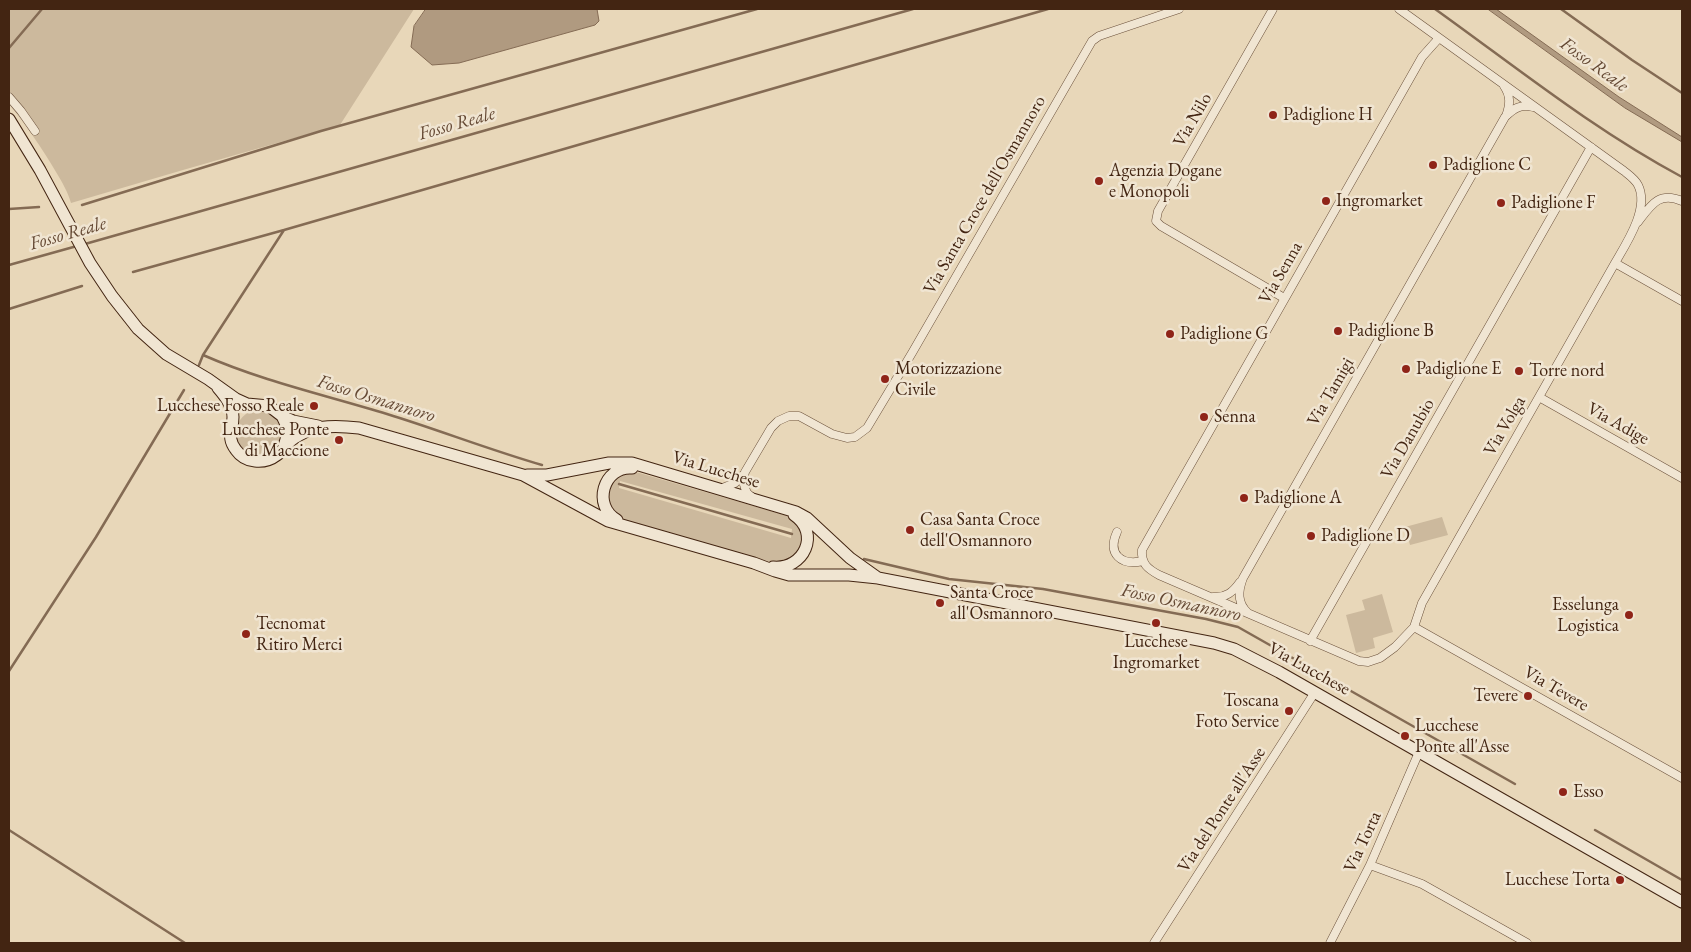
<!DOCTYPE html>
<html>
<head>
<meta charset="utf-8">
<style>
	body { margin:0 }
	#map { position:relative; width:1691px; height:952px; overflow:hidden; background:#e8d7b9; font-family:"EB Garamond",serif }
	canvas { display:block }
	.frame { position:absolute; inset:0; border:10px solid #432512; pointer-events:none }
</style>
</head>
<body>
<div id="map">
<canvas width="1691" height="952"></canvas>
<div class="frame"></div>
</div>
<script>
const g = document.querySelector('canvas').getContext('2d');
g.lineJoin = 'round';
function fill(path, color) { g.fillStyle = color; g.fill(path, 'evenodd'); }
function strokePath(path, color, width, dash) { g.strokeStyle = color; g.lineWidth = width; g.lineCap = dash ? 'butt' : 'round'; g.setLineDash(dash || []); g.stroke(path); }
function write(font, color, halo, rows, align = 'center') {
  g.font = font + ' "EB Garamond",serif'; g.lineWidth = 5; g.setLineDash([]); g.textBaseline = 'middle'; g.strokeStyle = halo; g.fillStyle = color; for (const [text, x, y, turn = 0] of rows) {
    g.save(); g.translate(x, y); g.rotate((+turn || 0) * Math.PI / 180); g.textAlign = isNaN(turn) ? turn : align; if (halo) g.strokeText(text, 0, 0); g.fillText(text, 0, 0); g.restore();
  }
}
fill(new Path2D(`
	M9,9H414L340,125L183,170L71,203C68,192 62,182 56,172C42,148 26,125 9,104Z
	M236 433a23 23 0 1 1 46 0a23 23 0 1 1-46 0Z
	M627,471L636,472L788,516C808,526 806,541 796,557L775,563L618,518L612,511L607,489L610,482ZM620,481L792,529L791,538L619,488Z
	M1442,517L1448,535L1410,545L1405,527Z
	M1382,594L1393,632L1373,638L1375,648L1356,653L1346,615L1365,610L1362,600Z`), '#ccb99d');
const water = new Path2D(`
	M426,9H597L599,21L595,25L459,63L432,65L411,47L414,26Z
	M1488,9H1496L1619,97L1682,137V142L1625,108Z`);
fill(water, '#b09a80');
strokePath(water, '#846b54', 1);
strokePath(new Path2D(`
	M1435,9C1516,67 1594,130 1682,177
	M1561,9L1632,60L1682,93
	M9,48L42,9
	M82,205L321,131L757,9
	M9,209L39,207
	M284,230L1048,9
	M85,244L913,9
	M9,265L77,246
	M133,272L284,230L203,355L199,365
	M9,309L82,286
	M203,355C262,381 325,395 387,414C439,430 490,450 542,465
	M619,484L792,534
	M864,559L949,579L1043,589L1206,619L1238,627L1515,784
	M9,671L96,537L184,390
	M9,830L185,943
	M1595,830L1682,880`), '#846b54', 2.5);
const street = new Path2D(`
	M1273,9L1158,211L1156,221L1161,226L1284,298
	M1399,9L1624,171C1629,175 1635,179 1638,185C1650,208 1626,244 1615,263L1422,603L1414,627L1395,647L1380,658L1368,662L1359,661L1159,575C1148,569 1141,564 1142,550L1422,57L1439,38
	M1504,86C1511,96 1510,105 1506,116
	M9,97L21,111L35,131
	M1638,222C1651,205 1659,191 1682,201
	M1615,263L1682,301
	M1539,397L1682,478
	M720,489L735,483L744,474
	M752,497L747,493L745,488L743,481L745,472L771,428L778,421L789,416H799L832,434L847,438L855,437L867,428L912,353L1092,41L1099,36L1179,9
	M1117,532C1107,554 1121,566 1143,561
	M1213,597C1226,598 1233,592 1240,582
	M1248,613C1237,603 1238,591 1243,578L1505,117C1514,108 1521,104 1533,107
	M1414,627L1682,778
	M1310,641L1591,147
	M1370,865L1422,884L1527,943
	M1154,943L1315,692
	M1330,943L1370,865L1419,752`);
const secondary = new Path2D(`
	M9,119L40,170L90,263L112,296L138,329L166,354L208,379L236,399L247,404L269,406L282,416L293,421L318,426
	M218,388C225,396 233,406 233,417C233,431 226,437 236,450C245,463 264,465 277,455C283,451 286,444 293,439C297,436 304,433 309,430C324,425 343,426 359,428L523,475L608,521L754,563L775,571L789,575H849L878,578L1214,643L1234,649L1279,672L1682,902
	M282,416C288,426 289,435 284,446
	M527,475H547L609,463H632L796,512L807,518L850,558L878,578
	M617,520C592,506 603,466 632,468
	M773,567C804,570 821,533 794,515`);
strokePath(street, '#6c523c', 9);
strokePath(secondary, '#432512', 13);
strokePath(street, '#f0e5d2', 8);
strokePath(secondary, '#f0e5d2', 11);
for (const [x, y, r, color] of [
	[1273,115,5,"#8f2418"],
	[1433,165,5,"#8f2418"],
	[1099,181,5,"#8f2418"],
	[1326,201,5,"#8f2418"],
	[1501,203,5,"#8f2418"],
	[1338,331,5,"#8f2418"],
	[1170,334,5,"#8f2418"],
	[1406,369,5,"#8f2418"],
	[1519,371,5,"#8f2418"],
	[885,379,5,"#8f2418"],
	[314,406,5,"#8f2418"],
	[1204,417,5,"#8f2418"],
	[339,440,5,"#8f2418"],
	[1244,498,5,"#8f2418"],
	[910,530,5,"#8f2418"],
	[1311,536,5,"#8f2418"],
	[940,603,5,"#8f2418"],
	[1629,615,5,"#8f2418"],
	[1156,623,5,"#8f2418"],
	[246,634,5,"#8f2418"],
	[1528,696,5,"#8f2418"],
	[1289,711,5,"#8f2418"],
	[1405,736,5,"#8f2418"],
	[1563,792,5,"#8f2418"],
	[1620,880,5,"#8f2418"]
]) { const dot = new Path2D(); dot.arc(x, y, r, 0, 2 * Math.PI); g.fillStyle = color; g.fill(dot); strokePath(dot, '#f0e5d2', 2); }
write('18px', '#432512', '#f0e5d2', [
	["Padiglione H",1283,115],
	["Padiglione C",1443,165],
	["Agenzia Dogane",1109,171],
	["e Monopoli",1109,192],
	["Ingromarket",1336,201],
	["Padiglione F",1511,203],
	["Padiglione B",1348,331],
	["Padiglione G",1180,334],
	["Motorizzazione",895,369],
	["Civile",895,390],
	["Padiglione E",1416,369],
	["Torre nord",1529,371],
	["Lucchese Fosso Reale",304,406,"right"],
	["Senna",1214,417],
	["Lucchese Ponte",329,430,"right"],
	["di Maccione",329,451,"right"],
	["Padiglione A",1254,498],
	["Casa Santa Croce",920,520],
	["dell'Osmannoro",920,541],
	["Padiglione D",1321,536],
	["Santa Croce",950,593],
	["all'Osmannoro",950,614],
	["Esselunga",1619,605,"right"],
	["Logistica",1619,626,"right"],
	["Tecnomat",256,624],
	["Ritiro Merci",256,645],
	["Lucchese",1156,642,"center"],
	["Ingromarket",1156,663,"center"],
	["Tevere",1518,696,"right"],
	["Toscana",1279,701,"right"],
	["Foto Service",1279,722,"right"],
	["Lucchese",1415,726],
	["Ponte all'Asse",1415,747],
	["Esso",1573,792],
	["Lucchese Torta",1610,880,"right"]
], 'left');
write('18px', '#432512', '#f0e5d2', [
	["Via Nilo",1193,120,-60],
	["Via Santa Croce dell'Osmannoro",985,195,-60],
	["Via Senna",1281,273,-60],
	["Via Tamigi",1331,392,-60],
	["Via Adige",1618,424,29],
	["Via Volga",1505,426,-60],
	["Via Danubio",1408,439,-60],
	["Via Lucchese",716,470,17],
	["Via Lucchese",1309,669,29],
	["Via Tevere",1556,689,30],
	["Via del Ponte all'Asse",1222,810,-57],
	["Via Torta",1363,842,-65]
]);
write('italic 19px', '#644833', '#f0e5d2', [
	["Fosso Reale",1594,65,36],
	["Fosso Reale",457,124,-16],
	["Fosso Reale",68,234,-16],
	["Fosso Osmannoro",376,399,17],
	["Fosso Osmannoro",1181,603,12]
]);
</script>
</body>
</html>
